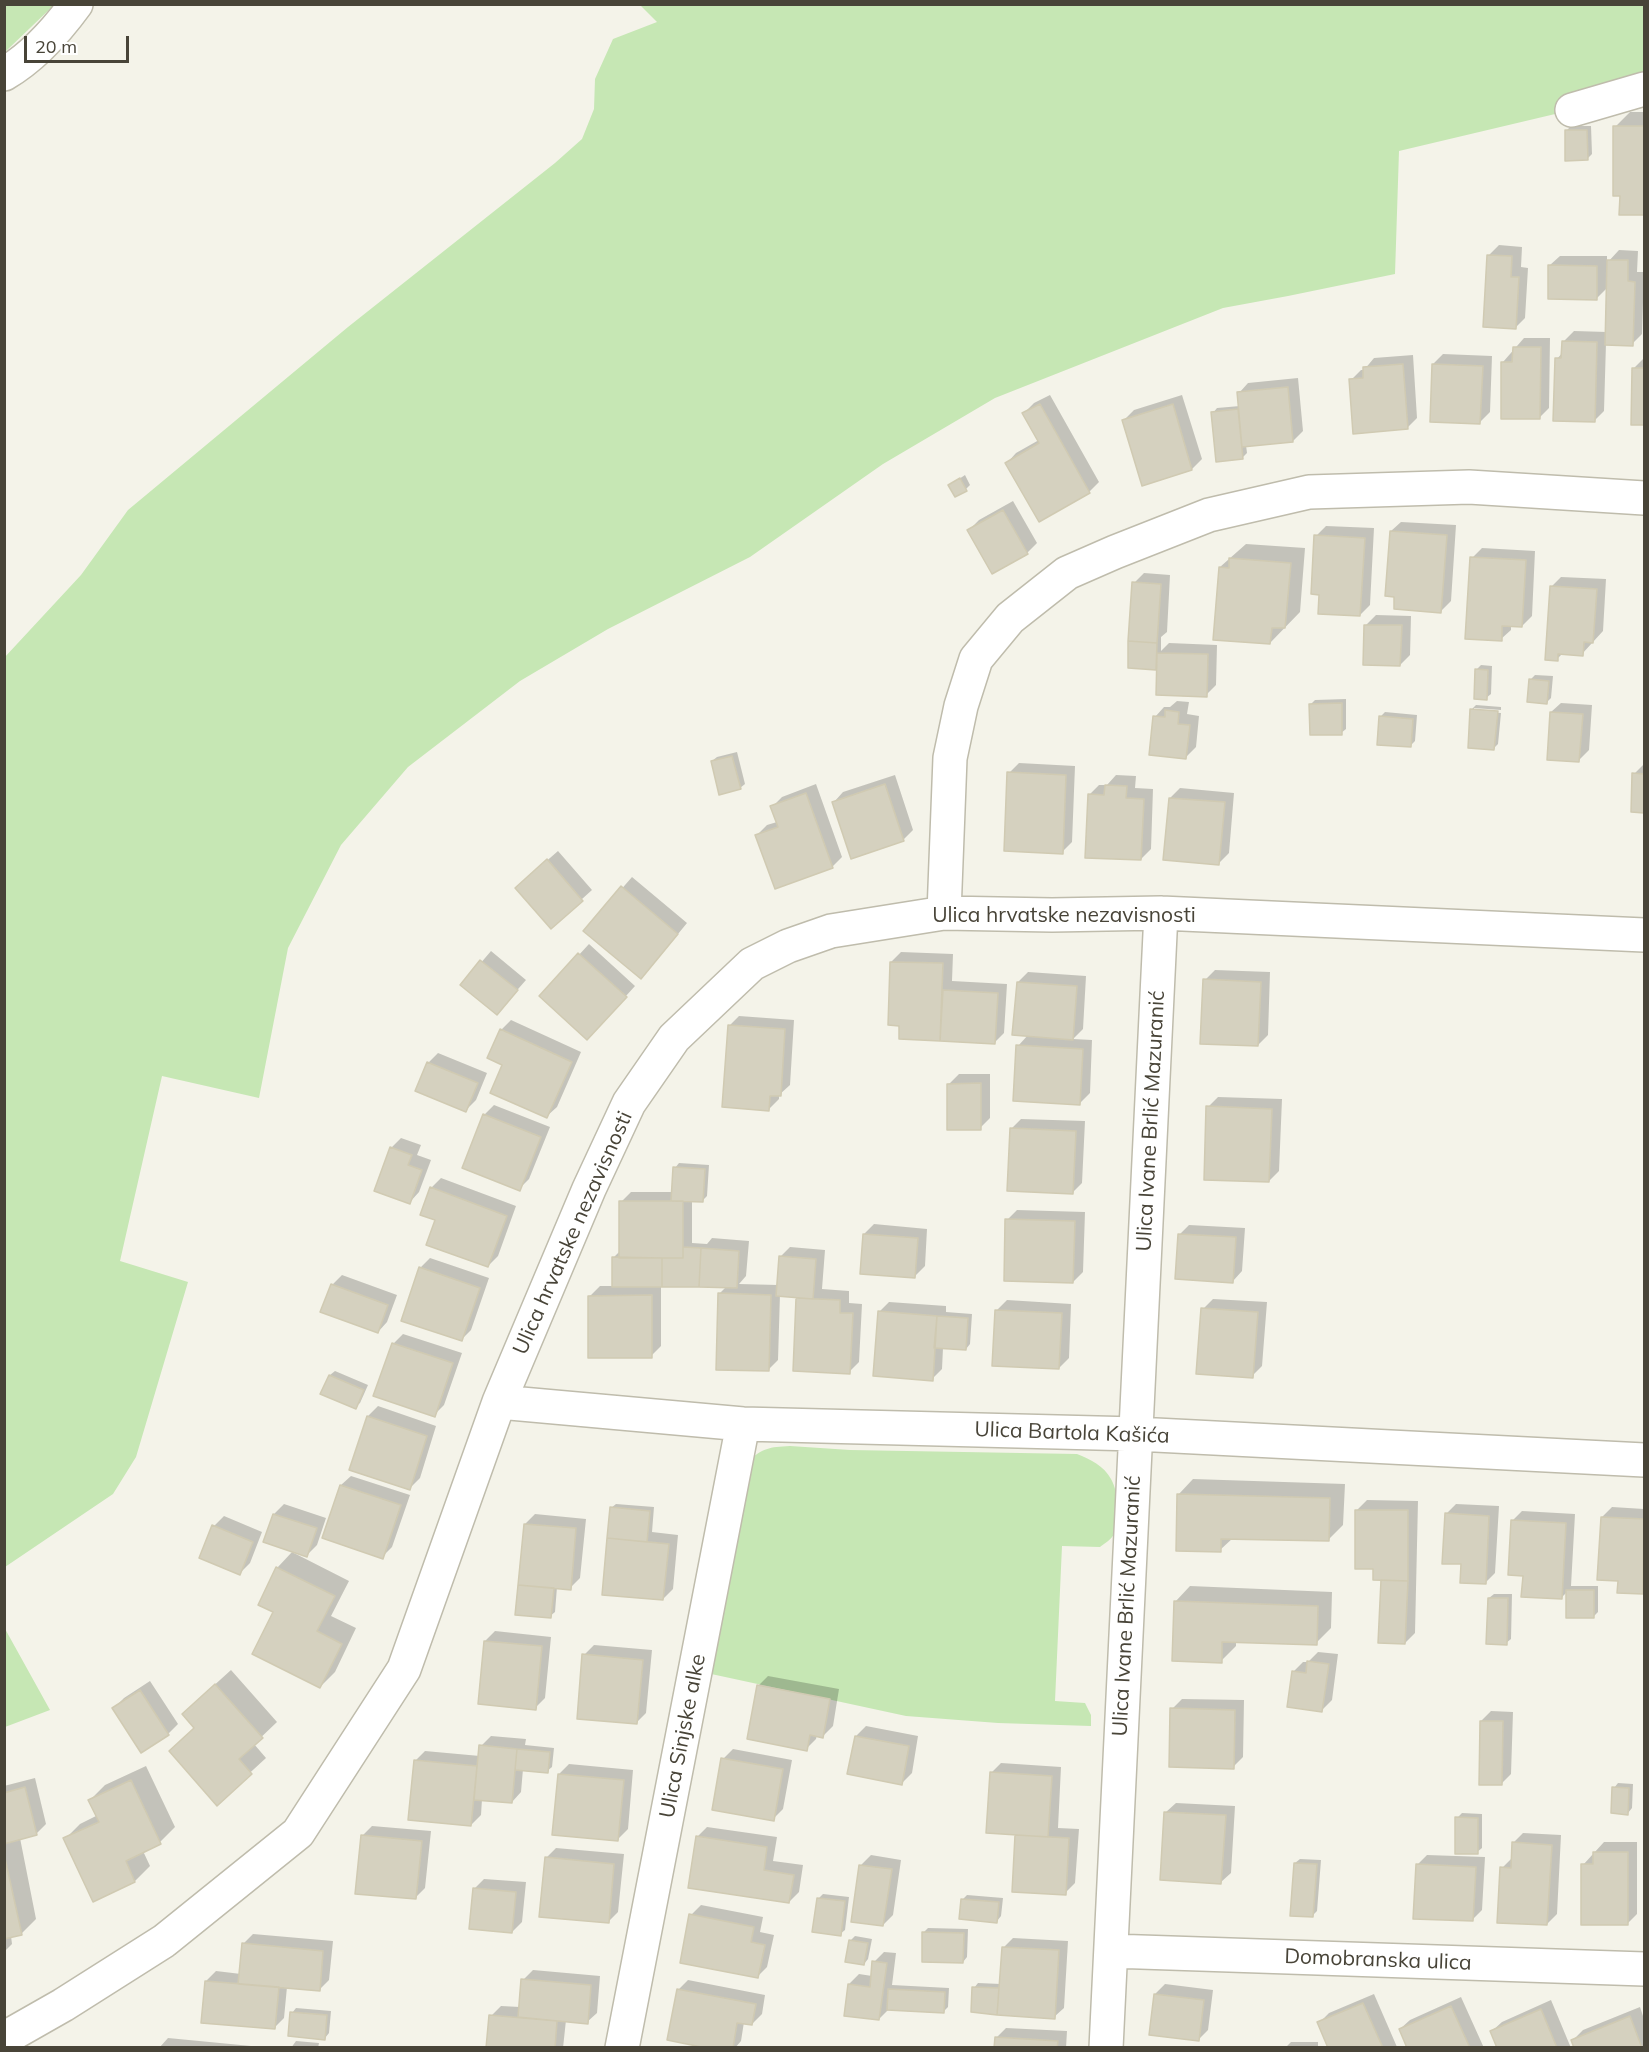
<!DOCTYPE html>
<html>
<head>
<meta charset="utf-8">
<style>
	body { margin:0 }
	#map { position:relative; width:1649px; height:2052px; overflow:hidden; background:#f4f3e9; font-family:Mulish,sans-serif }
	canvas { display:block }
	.frame { position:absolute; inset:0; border:6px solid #484438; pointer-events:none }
	.scale { position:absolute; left:24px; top:36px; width:105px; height:27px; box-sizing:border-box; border:3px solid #484438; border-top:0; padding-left:8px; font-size:18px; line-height:21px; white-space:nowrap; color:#484438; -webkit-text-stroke:4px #fff; paint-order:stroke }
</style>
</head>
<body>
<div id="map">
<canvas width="1649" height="2052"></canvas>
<div class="frame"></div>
<div class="scale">20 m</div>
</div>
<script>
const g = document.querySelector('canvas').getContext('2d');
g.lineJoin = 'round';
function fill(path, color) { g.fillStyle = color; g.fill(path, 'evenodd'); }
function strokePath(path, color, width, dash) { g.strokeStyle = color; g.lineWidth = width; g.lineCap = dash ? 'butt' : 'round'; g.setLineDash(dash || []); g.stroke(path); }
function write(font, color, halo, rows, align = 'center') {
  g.font = font + ' Mulish,sans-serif'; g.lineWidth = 5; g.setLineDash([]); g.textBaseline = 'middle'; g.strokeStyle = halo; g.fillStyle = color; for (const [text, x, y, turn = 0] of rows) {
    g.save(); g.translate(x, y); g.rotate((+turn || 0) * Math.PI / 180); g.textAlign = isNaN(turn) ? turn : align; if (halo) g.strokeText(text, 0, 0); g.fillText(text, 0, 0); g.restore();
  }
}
fill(new Path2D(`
	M5,5H54L5,52Z
	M640,5H1644V89L1572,110L1399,151L1395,274L1288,296L1223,308L995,398L883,464L750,557L608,629L520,681L408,767L341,845L288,948L259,1098L162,1076L120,1261L188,1282L136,1457L113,1494L5,1567L4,658L81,575L128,510L348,327L555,163L582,139L594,109L595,79L613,39L657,22Z
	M790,1446L850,1450L1077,1454C1090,1459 1104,1466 1111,1479C1119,1493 1120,1519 1114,1534C1112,1539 1105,1543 1100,1547L1062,1546L1055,1701L1085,1703L1091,1715V1726L998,1723L906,1716L702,1672L747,1462C763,1448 769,1447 790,1446Z
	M4,1627L50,1710L5,1727H4Z`), '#c6e7b4');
fill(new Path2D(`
	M1630,112H1644V214L1621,213V194L1615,127Z
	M1571,126H1591L1592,154L1587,159L1566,131Z
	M1499,245L1522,247L1521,267L1528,268L1525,318L1515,328L1489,255Z
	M1619,250L1638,251L1637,272H1644L1642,334L1632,344L1606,343L1604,411L1594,421L1557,359L1563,352L1564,341L1574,331L1607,332L1608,287L1596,299L1550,265L1560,256H1607V263Z
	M1524,338H1550L1549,408L1539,418L1503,362Z
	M1443,354L1492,356L1490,412L1480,422L1433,364Z
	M1413,355L1417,418L1407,428L1351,380L1361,370H1364L1374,358Z
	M1644,358V424H1632L1634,368Z
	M1298,378L1303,431L1293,441L1246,445L1247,453L1242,458L1213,413L1217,408L1240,406L1239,393L1248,383Z
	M1050,395L1099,482L1089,492L1007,463L1016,453L1039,440L1024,413L1034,403Z
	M1182,395L1202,459L1192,469L1124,420L1134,410Z
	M965,475L970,485L966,489L950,485Z
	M1013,501L1037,543L1027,553L969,530L979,520Z
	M1401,522L1456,525L1451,601L1441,611L1391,531Z
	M1326,526L1374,528L1370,605L1360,615L1321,593L1316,536Z
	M1246,544L1305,548L1300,612L1270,643L1220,567Z
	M1482,548L1535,551L1532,616L1522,626L1511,625V630L1501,639L1472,558Z
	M1144,573L1170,575L1167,632L1161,637V651L1169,643L1217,645L1216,685L1206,695L1158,666L1156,669L1134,583Z
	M1561,577L1606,579L1603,631L1582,654L1563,653L1557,659L1551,587Z
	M1376,615L1411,616L1410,655L1400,665L1366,625Z
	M1481,665L1492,666L1491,694L1486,698L1476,670Z
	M1535,675L1553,676L1551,698L1547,702L1530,680Z
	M1346,699V729L1341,733L1311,704L1315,700Z
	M1177,701L1189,702L1187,714L1199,716L1196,747L1186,757L1155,717L1164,707H1170Z
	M1561,703L1592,705L1589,750L1579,760L1551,712Z
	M1476,705L1501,707V710L1474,708V711L1501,713L1498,744L1494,748L1472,709Z
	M1385,712L1417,715L1415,741L1410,746L1380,717Z
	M737,752L745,784L740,788L712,761L717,757Z
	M1019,763L1075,766L1072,842L1062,852L1009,773Z
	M1644,764V811H1632L1634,774Z
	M895,775L913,830L903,840L834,802L843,792Z
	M1116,775L1136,776L1135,788L1153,789L1151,849L1141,859L1089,795L1099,785H1107Z
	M816,784L842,857L832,867L757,835L767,825L777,822L772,807L782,797Z
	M1180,788L1234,793L1229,853L1219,863L1170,798Z
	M558,851L592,890L551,927L527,878Z
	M632,877L687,923L651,967L585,931Z
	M589,944L635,986L597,1028L541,996Z
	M491,951L526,980L497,1013L462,985Z
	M901,952L953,954L952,981L1007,984L1004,1033L994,1043L900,1037L891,962Z
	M1215,970L1270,972L1268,1035L1258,1045L1205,980Z
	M1028,972L1086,976L1083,1029L1073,1039L1092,1040L1090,1093L1080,1103L1018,1046L1028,1035L1018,982Z
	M739,1016L794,1020L790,1085L779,1095V1099L769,1109L729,1026Z
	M511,1020L581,1052L557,1107L547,1116L504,1064L501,1030Z
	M438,1053L487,1073L476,1100L466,1110L428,1063Z
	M959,1074H990V1118L980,1128L949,1084Z
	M1218,1097L1282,1099L1279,1171L1269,1181L1208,1107Z
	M494,1105L550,1127L529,1179L519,1189L484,1115Z
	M1021,1119L1085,1121L1082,1183L1072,1193L1011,1129Z
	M401,1138L421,1145L417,1155L431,1160L419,1192L410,1202L391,1148Z
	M679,1163L709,1165L707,1196L702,1201L692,1200V1243L707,1244L712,1238L749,1241L746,1276L739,1284L778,1285L780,1257L790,1247L825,1250L822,1289L849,1291V1303L862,1304L859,1362L849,1372L794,1370L798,1296L780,1294L778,1360L768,1370L719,1294L727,1286L661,1285V1346L651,1356L590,1296L600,1286H614V1257L621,1250V1202L631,1192H673L675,1168Z
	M441,1178L516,1206L498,1256L488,1266L437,1219L431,1188Z
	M1017,1210L1085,1212L1083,1272L1073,1282L1007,1220Z
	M874,1224L927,1229L925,1266L915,1276L864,1234Z
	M1189,1225L1245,1228L1242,1271L1233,1281L1179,1235Z
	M430,1258L489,1278L471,1330L461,1340L420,1268Z
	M342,1275L397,1295L387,1322L378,1332L332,1285Z
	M1213,1299L1267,1302L1262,1366L1252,1376L1203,1309Z
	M1007,1300L1071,1304L1069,1358L1059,1368L997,1310Z
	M889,1302L946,1306V1312L972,1314L970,1344L966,1349L943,1348L942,1369L932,1379L879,1312Z
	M403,1334L462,1353L444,1405L434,1415L393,1344Z
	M335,1371L368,1385L360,1403L355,1407L330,1375Z
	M378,1406L436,1426L420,1478L410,1488L368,1416Z
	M351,1476L410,1495L392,1547L382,1557L341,1485Z
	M1193,1479L1345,1484L1343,1525L1328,1540L1233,1538L1220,1550L1178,1495Z
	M1367,1500L1418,1501L1415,1633L1405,1643L1357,1510Z
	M284,1504L326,1518L317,1545L307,1555L274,1514Z
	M616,1504L654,1507L652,1532L678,1535L673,1589L663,1599L611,1508Z
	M1456,1504L1499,1506L1495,1573L1485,1583L1463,1563L1446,1514Z
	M1612,1507L1644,1509V1590L1642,1592L1620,1580L1602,1517Z
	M1522,1511L1575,1514L1571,1586H1598V1612L1593,1617L1567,1592L1561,1598L1524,1575L1512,1521Z
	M535,1514L586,1519L580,1578L570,1588L557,1587L555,1612L550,1616L525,1524Z
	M224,1516L262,1532L250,1563L240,1573L214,1526Z
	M292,1552L349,1581L331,1616L356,1628L335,1672L320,1687L275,1611L277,1568Z
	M1190,1586L1332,1592L1331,1628L1316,1643L1236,1641V1646L1221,1661L1175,1602Z
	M1494,1594H1512L1511,1639L1506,1643L1489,1598Z
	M495,1631L551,1637L545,1698L535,1708L485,1641Z
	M594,1645L652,1650L646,1713L636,1723L584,1655Z
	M1318,1652L1338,1654L1332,1700L1322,1710L1293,1672L1303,1662H1308Z
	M231,1670L277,1722L254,1744L266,1758L217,1803L196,1727L199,1699Z
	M768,1676L839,1689L833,1726L823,1736L817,1735L816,1739L806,1749L758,1686Z
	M150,1681L178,1724L168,1734L114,1708L124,1698Z
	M1182,1699L1244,1700L1243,1757L1233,1767L1172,1709Z
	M1491,1711L1513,1712L1511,1774L1501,1784L1481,1721Z
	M866,1726L918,1736L912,1773L902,1783L856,1736Z
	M491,1736L526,1739L525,1745L554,1748L552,1767L547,1771L523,1769L521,1792L512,1802L482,1799L481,1815L471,1825L415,1761L425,1751L480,1756L481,1746Z
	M733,1749L792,1760L783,1809L773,1819L723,1759Z
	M1001,1763L1061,1767L1058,1828L1079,1829L1075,1883L1065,1893L1013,1890L1017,1834L991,1773Z
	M569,1764L633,1770L628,1829L618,1839L559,1774Z
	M146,1766L175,1827L160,1842L143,1851L150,1866L135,1881L94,1900L65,1839L80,1824L98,1815L90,1800L105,1785Z
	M35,1778L46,1824L36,1834L20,1838L36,1919L21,1934L11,1936L12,1944L4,1952V1786Z
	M1618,1783L1633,1784L1632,1808L1628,1813L1614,1788Z
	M1176,1803L1235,1806L1231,1873L1221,1882L1166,1812Z
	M1462,1813L1482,1814V1848L1477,1852L1457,1818Z
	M372,1826L431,1831L425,1888L415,1898L362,1836Z
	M707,1827L777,1837L773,1861L803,1865L799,1892L789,1902L697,1837Z
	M1523,1833L1561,1835L1557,1914L1547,1924L1502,1868L1512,1858L1513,1843Z
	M1604,1842H1637V1914L1627,1924L1583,1865Z
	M556,1848L624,1854L618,1912L608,1922L546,1858Z
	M871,1855L901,1860L893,1915L883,1925L861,1865Z
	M1427,1855L1485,1857L1482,1910L1472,1920L1417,1865Z
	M1300,1859L1321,1860L1317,1911L1312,1916L1295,1863Z
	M484,1879L526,1882L522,1922L512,1932L474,1889Z
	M823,1894L849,1897L845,1930L840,1934L819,1898Z
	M967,1895L1003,1898L1001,1916L997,1921L962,1900Z
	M701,1905L763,1917L760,1932L774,1935L767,1967L757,1977L691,1915Z
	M928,1928L968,1929L967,1957L963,1962L924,1932Z
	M253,1934L333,1941L329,1980L319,1990L287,1987L284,2018L274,2028L206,1981L216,1971L241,1974L243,1944Z
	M855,1936L872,1939L868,1959L864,1964L851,1940Z
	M1013,1938L1068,1941L1064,2008L1054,2017L974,1988L978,1983L1001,1984L1003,1948Z
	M884,1952L896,1953L892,1985L949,1988L948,2007L943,2012L889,2009L879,2019L849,1984L859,1974L872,1976L874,1962Z
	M533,1970L600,1976L597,2013L587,2022L566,2020L563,2048H488L491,2016L501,2006L520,2007L523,1980Z
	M688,1980L765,1995L762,2014L752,2024L744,2022L741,2041L735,2048H714L678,1990Z
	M1165,1984L1213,1990L1208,2030L1198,2040L1155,1994Z
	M1374,1994L1397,2047L1329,2048L1319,2023L1329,2013Z
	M1461,1997L1484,2048H1408L1400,2029L1410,2020Z
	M1551,2000L1571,2048H1499L1492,2031L1502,2022Z
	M1640,2007L1644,2019V2048H1576L1573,2040L1583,2030Z
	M296,2008L331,2011L329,2033L325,2038L292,2013Z
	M1006,2028L1067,2031L1066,2048H995L996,2038Z
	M168,2038L251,2046V2048H159Z
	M296,2041L319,2043L318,2048H291Z
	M1291,2042H1318V2048H1285Z`), '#0003');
const building = new Path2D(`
	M1613,126H1644V215H1619L1620,196H1613Z
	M1565,130H1587L1588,160L1565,161Z
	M1487,255L1512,256L1511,277H1519L1516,329L1483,327Z
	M1607,260H1628V281L1635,282L1633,346L1605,345Z
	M1548,265L1597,266V300L1548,299Z
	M1562,341L1597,342L1595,422L1553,421L1555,358H1561Z
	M1513,347H1541L1540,419H1501V362H1512Z
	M1403,364L1408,429L1353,434L1349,379L1363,378V367Z
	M1432,364L1483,366L1480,424L1430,422Z
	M1632,368H1644V425H1631Z
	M1288,387L1293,442L1242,447L1237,392Z
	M1040,404L1090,493L1039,522L1005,463L1039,443L1022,413Z
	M1173,404L1192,470L1142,486L1122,420Z
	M1238,409L1243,459L1216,462L1211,412Z
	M960,478L967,491L955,497L948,485Z
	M1003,510L1028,554L992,574L967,530Z
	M1390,531L1447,535L1441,613L1394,609V597L1385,596Z
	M1314,535L1365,538L1360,616L1318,614L1319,595L1311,594Z
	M1470,557L1526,560L1522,627L1502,626V641L1465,639Z
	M1229,558L1291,563L1285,628H1272L1270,644L1213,640L1219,567L1229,568Z
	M1132,582L1161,584L1157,643L1128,641Z
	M1550,586L1597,589L1593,643L1584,642L1583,656L1558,654V661L1545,660Z
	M1364,625H1402L1400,666L1363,665Z
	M1128,641L1157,643L1156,670L1128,668Z
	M1157,653L1208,654L1207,697L1156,695Z
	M1475,669L1488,670L1487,700L1474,699Z
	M1529,679L1549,681L1547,704L1527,702Z
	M1342,703V735H1310L1309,704Z
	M1470,709L1498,711L1494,750L1468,748Z
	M1165,710L1179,712L1178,724L1190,725L1186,759L1149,755L1153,716L1165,717Z
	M1550,712L1583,714L1579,762L1547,760Z
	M1379,716L1413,719L1411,747L1377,745Z
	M732,756L741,789L719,795L711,761Z
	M1007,772L1066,775L1063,854L1004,851Z
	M1632,773L1644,774V813L1631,812Z
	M885,784L904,841L851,859L832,802Z
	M1105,785L1127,786L1126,798L1144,799L1141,860L1085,858L1088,794L1104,795Z
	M806,793L833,868L775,889L755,835L778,827L770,806Z
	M1169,798L1225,802L1219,865L1163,860Z
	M547,859L583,901L551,929L515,888Z
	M621,886L678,934L641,979L583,931Z
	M578,953L627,997L587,1040L539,996Z
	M480,960L518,990L497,1015L460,985Z
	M890,962L943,963L940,1041L899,1039V1026L888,1025Z
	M1203,979L1261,982L1258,1046L1200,1044Z
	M1017,982L1077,986L1073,1040L1012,1035Z
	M943,990L998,993L995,1044L940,1041Z
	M728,1025L785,1029L781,1096H770L769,1111L722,1107Z
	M500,1029L572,1062L547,1118L490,1093L502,1065L487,1058Z
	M1016,1045L1083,1049L1080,1105L1013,1101Z
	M427,1062L478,1083L466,1112L415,1091Z
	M981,1083V1130H947V1084Z
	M1206,1106L1272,1109L1269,1182L1204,1180Z
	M483,1114L541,1137L520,1191L462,1168Z
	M1010,1128L1076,1131L1073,1194L1007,1191Z
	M390,1147L412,1155L408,1165L422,1170L410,1204L374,1191Z
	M673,1167L705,1169L703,1202L671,1201Z
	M430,1187L507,1216L488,1267L426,1245L435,1220L420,1215Z
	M619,1201H683V1258H619Z
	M1005,1219L1075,1221L1073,1283L1004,1281Z
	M863,1234L918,1238L915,1278L860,1274Z
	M1178,1234L1236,1237L1233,1283L1175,1279Z
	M683,1247L701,1248L699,1287H662V1258H683Z
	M701,1248L739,1251L737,1288L699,1287Z
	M779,1256L816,1259L813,1299L776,1296Z
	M612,1257L662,1258V1287H612Z
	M419,1267L480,1288L462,1341L401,1321Z
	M331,1284L388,1305L378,1333L320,1312Z
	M718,1293L771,1295L769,1371L716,1370Z
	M652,1295V1358H588V1296Z
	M796,1298L840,1300V1313H853L850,1374L793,1371Z
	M1201,1308L1258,1312L1253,1378L1196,1374Z
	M995,1310L1062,1313L1059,1369L992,1366Z
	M878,1311L937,1316L933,1381L873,1376Z
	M937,1316L968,1318L966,1350L934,1348Z
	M392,1343L453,1363L435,1417L373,1396Z
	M329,1375L364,1390L356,1409L320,1394Z
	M367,1416L427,1436L410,1490L349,1470Z
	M340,1485L401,1505L383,1559L322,1538Z
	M1177,1494L1330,1498L1329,1541L1221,1539V1552L1176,1551Z
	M610,1507L650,1511L647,1542L607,1538Z
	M1355,1510H1408V1581L1373,1580V1569H1355Z
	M1445,1513L1489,1516L1486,1584L1460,1583L1461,1564H1442Z
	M273,1514L317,1528L307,1557L263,1542Z
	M1601,1517L1644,1519L1643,1594L1617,1593L1618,1581L1597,1580Z
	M1511,1520L1566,1523L1562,1599L1521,1597L1523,1576L1508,1575Z
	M524,1524L576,1528L571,1590L518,1585Z
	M212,1525L253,1542L240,1575L199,1558Z
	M607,1538L669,1544L663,1600L602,1595Z
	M276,1567L335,1596L317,1631L342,1644L320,1688L252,1654L273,1612L258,1605Z
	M1381,1580L1408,1581L1405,1644L1378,1643Z
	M518,1585L554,1588L551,1618L515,1615Z
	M1566,1590H1594V1618H1566Z
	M1488,1598H1508L1507,1645L1486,1644Z
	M1174,1601L1318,1606L1317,1645L1222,1642V1663L1172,1661Z
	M484,1641L542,1646L536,1710L478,1704Z
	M582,1654L643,1660L637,1724L577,1719Z
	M1307,1661L1329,1664L1322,1712L1287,1707L1292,1671L1306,1673Z
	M215,1684L263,1738L239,1759L252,1774L217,1806L169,1751L194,1728L182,1714Z
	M757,1685L830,1699L823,1738L810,1735L807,1751L747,1739Z
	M140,1690L169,1735L141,1753L112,1708Z
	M1170,1708L1235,1710L1234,1769L1169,1767Z
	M1480,1721H1503L1502,1785H1479Z
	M855,1736L909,1746L902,1785L847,1774Z
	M479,1745L517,1749L512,1803L474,1800Z
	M517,1749L550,1752L548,1773L515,1770Z
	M721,1758L783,1769L774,1821L712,1810Z
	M414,1760L477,1766L471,1826L408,1820Z
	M990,1772L1052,1776L1048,1837L986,1833Z
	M558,1774L624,1780L618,1841L552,1835Z
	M131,1780L161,1844L126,1861L135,1882L93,1902L63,1838L99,1822L88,1800Z
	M25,1787L37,1835L4,1844V1793Z
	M1612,1787L1629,1788L1628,1815L1611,1813Z
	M1164,1812L1226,1815L1221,1884L1160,1880Z
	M1455,1817L1478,1818V1854H1455Z
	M361,1835L422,1841L416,1899L355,1894Z
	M1015,1835L1069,1838L1066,1895L1012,1892Z
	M696,1836L767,1847L764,1870L794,1875L789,1903L688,1888Z
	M1512,1842L1552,1845L1547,1925L1497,1923L1500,1867L1511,1868Z
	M1593,1852H1628V1925H1581V1864H1593Z
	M4,1854L22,1935L4,1939Z
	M545,1857L614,1864L609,1923L539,1917Z
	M1294,1863L1317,1864L1313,1917L1290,1916Z
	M1416,1864L1476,1867L1473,1921L1413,1919Z
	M859,1865L892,1869L883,1926L851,1922Z
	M473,1888L516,1892L512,1933L469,1929Z
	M817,1898L845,1901L841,1936L812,1932Z
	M961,1899L999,1902L997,1923L959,1919Z
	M689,1914L754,1927L751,1942L765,1945L758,1978L680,1963Z
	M922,1932L964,1933L963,1963L922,1962Z
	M849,1940L868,1943L864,1965L845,1962Z
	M242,1943L323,1951L320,1991L238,1984Z
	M1002,1947L1059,1950L1055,2019L997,2015Z
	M872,1961L887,1963L879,2020L844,2016L848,1984L870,1987Z
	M521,1979L591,1985L588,2024L518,2017Z
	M205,1981L279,1987L275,2029L201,2023Z
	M972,1987L999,1988L997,2015L971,2012Z
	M677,1989L756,2004L752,2025L737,2023L733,2048H706L667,2040Z
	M888,1989L945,1992L944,2013L887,2010Z
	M1154,1994L1204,2000L1199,2041L1149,2035Z
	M1363,2003L1383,2048H1328L1317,2022Z
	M1451,2006L1470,2048H1407L1399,2029Z
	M1541,2009L1557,2048H1497L1490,2031Z
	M290,2012L327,2015L325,2040L288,2036Z
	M489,2015L557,2021L555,2048H486Z
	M1630,2016L1642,2048H1574L1571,2040Z
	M995,2037L1058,2041L1057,2048H994Z`);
fill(building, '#d5d1bf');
strokePath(building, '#d0cab2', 1.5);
const street = new Path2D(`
	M4,74C32,58 57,30 76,4
	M1572,110L1644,89
	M944,913L950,758L961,706L976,659L1010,618L1067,573L1115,552L1209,515L1309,492L1469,487L1644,498
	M499,1402L743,1424L1136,1434L1644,1460
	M1111,1951L1644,1969
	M4,2036L12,2034L63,2005L164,1941L298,1833L404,1669L499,1402L589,1189L629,1103L674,1038L752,964L788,946L831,931L944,913L1052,915L1161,913L1644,935
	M622,2048L743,1424
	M1106,2048L1161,913`);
strokePath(street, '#bfbcac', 36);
strokePath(street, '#fff', 33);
write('21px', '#484438', '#fff', [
	["Ulica hrvatske nezavisnosti",1064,916],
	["Ulica Ivane Brlić Mazuranić",1151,1121,-87],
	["Ulica hrvatske nezavisnosti",573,1233,-66],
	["Ulica Bartola Kašića",1072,1433,2],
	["Ulica Ivane Brlić Mazuranić",1127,1606,-87],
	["Ulica Sinjske alke",683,1736,-79],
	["Domobranska ulica",1378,1960,2]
]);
</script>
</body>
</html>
